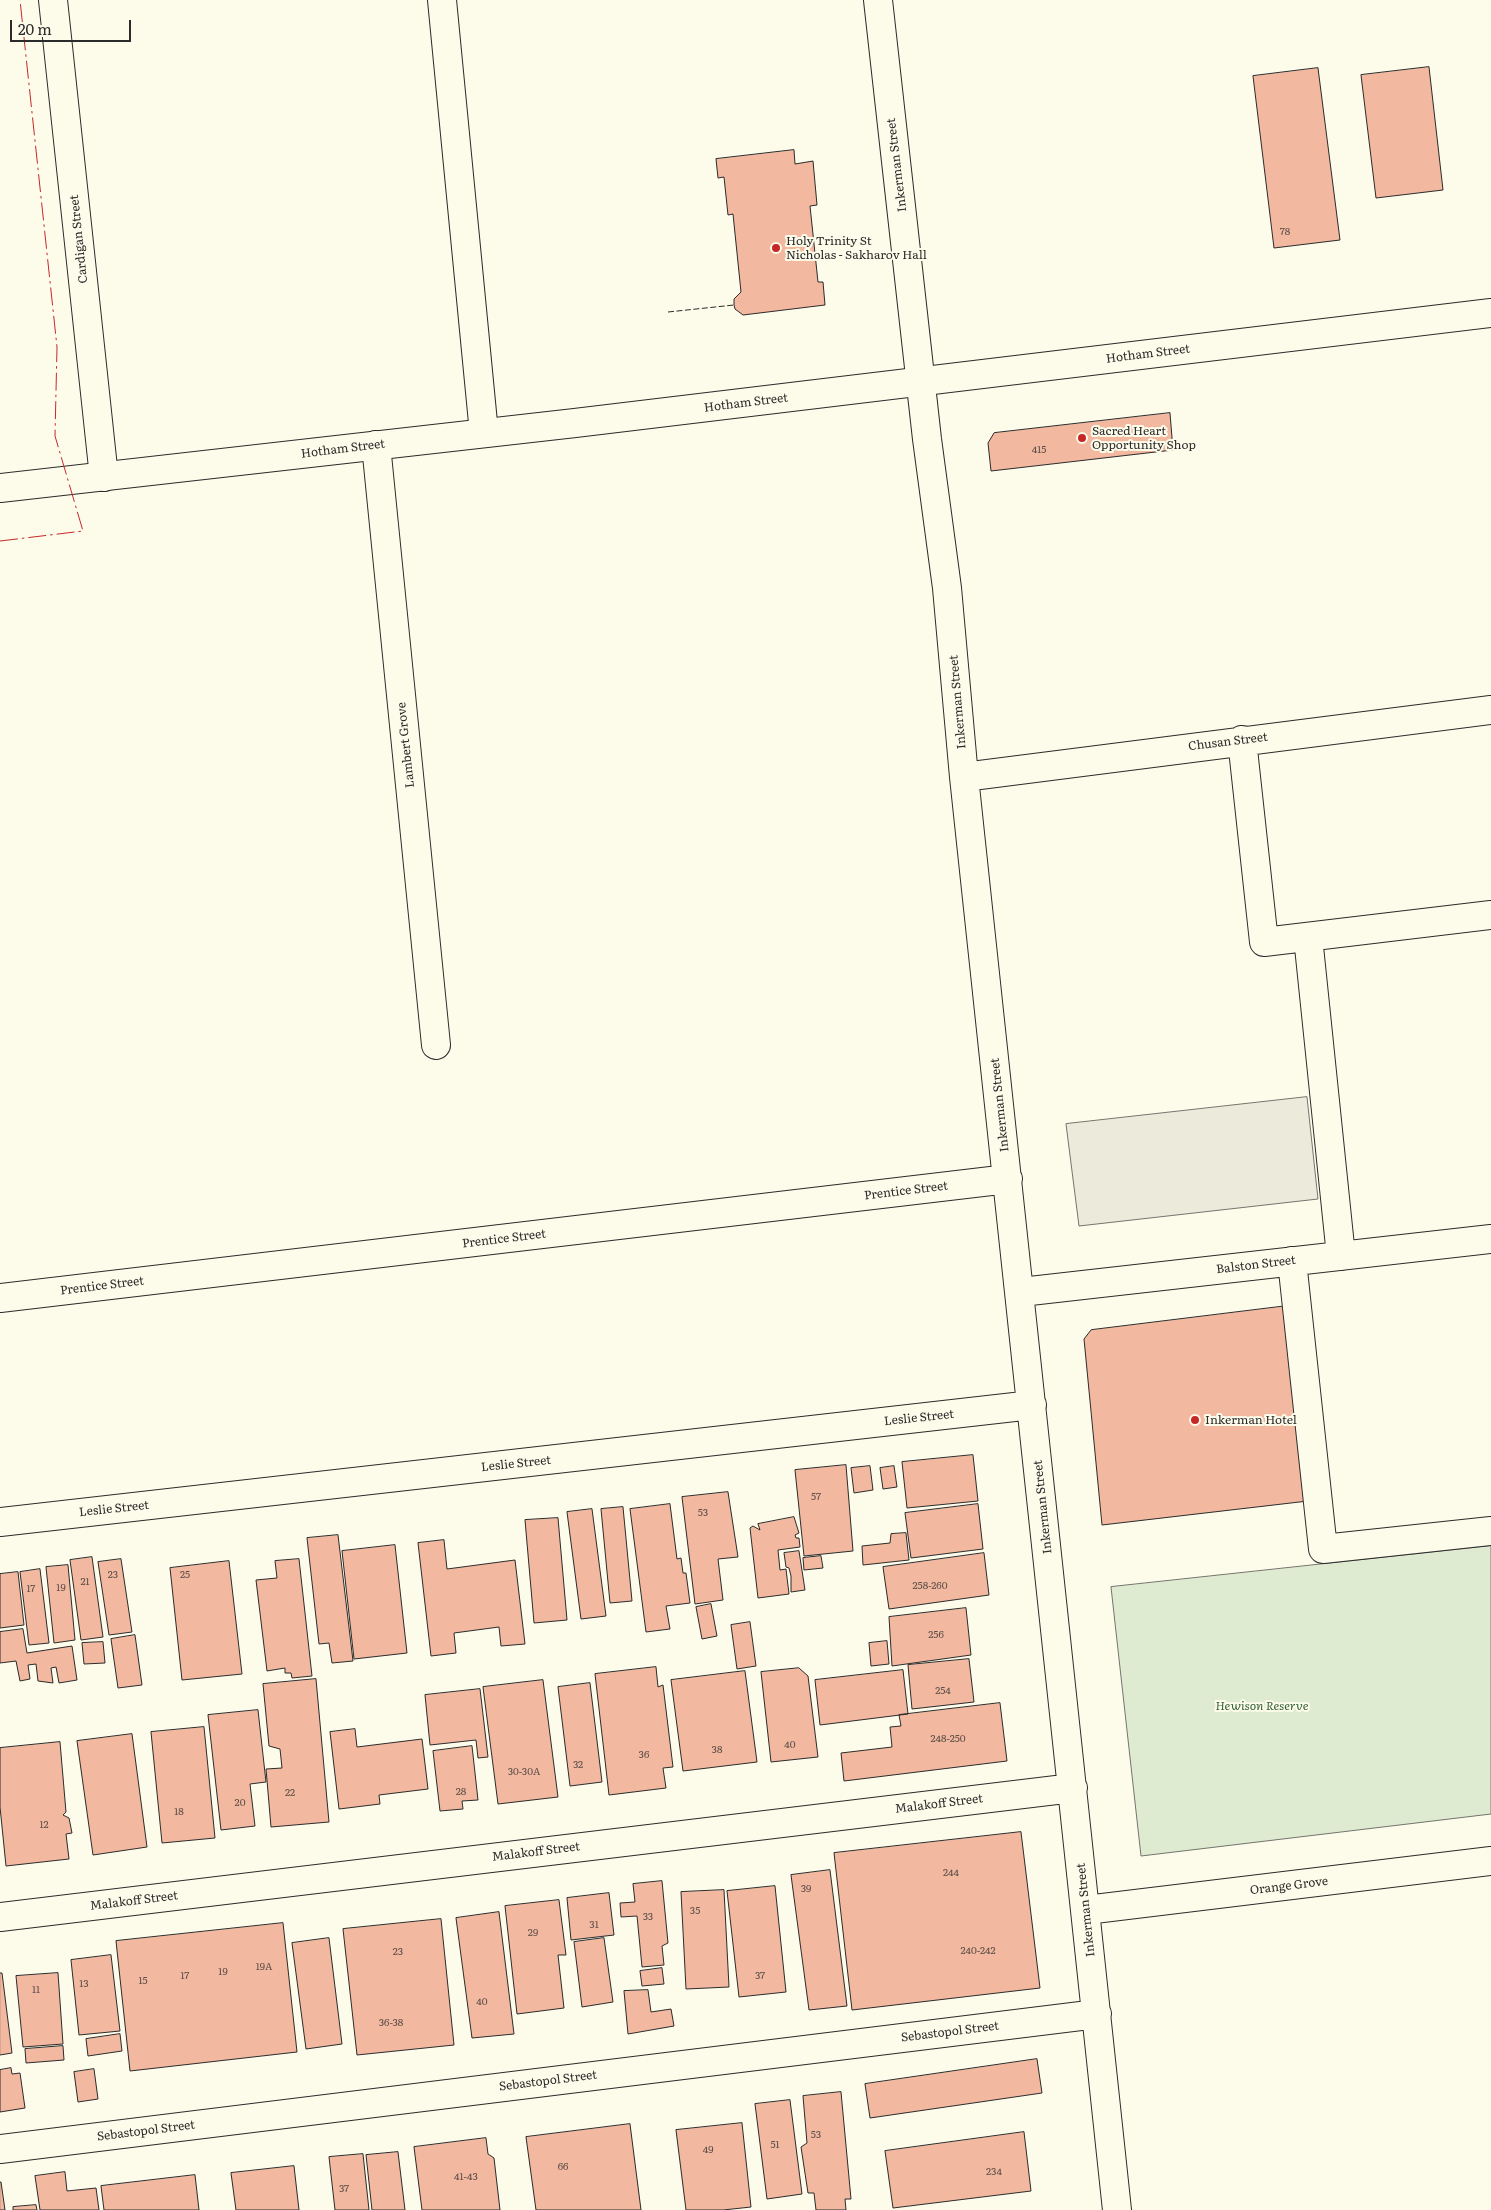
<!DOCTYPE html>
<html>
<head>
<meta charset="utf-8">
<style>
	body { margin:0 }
	#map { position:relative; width:1491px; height:2210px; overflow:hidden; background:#fdfbea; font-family:Literata,serif }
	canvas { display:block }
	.scale { position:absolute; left:10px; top:20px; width:121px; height:22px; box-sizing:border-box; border:2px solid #2b2b2b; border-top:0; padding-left:6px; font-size:15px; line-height:18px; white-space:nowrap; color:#2b2b2b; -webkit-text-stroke:4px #fdfbea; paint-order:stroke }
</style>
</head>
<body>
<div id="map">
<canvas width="1491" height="2210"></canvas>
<div class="scale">20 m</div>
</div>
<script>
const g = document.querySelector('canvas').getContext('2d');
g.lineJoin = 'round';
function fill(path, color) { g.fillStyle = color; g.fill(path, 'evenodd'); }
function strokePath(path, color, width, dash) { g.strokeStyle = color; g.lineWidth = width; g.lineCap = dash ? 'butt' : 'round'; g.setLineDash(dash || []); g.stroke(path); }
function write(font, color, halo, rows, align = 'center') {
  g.font = font + ' Literata,serif'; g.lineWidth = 4; g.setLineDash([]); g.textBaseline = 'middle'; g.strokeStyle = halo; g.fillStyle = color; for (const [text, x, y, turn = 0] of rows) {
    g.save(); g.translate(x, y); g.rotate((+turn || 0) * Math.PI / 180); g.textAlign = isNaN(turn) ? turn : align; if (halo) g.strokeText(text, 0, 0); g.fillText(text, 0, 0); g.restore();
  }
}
const green = new Path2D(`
	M1491,1546V1814L1141,1856L1111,1587Z`);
fill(green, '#deebd1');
strokePath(green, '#74746e', 1);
const parking = new Path2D(`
	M1307,1097L1318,1199L1079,1226L1066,1124Z`);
fill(parking, '#eceadb');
strokePath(parking, '#74746e', 1);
const building = new Path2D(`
	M1429,67L1443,190L1376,198L1361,75Z
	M1318,68L1340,240L1274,248L1253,76Z
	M794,150L795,164L813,161L817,205L810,206L818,282H823L825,305L743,315L735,309L734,305V299L741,292L733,214L728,215L724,177L718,178L716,159Z
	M1170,413L1173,450L991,471L988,443L994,433Z
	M1287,1306L1308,1501L1102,1525L1084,1339L1091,1330Z
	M973,1455L978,1501L907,1508L902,1462Z
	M846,1465L853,1551L804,1556L795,1470Z
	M870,1466L873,1490L854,1493L851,1468Z
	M894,1466L897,1487L883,1489L880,1468Z
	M728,1492L738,1557L718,1559L723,1600L695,1604L682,1497Z
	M670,1504L677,1559L681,1558L683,1573H686L690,1603L666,1606L670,1629L646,1632L630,1509Z
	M978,1504L983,1549L911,1558L905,1513Z
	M623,1507L632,1601L610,1603L601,1509Z
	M592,1509L606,1616L581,1619L567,1512Z
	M794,1517L799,1533L795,1535L796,1538H799L800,1547L778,1550L780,1570L786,1569L789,1594L758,1598L750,1528L753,1526L760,1530L758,1524Z
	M558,1518L567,1620L534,1623L525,1520Z
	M906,1533L909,1560L863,1565L862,1546L890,1543L891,1534Z
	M338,1535L353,1661L332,1663L329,1643L319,1644L307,1538Z
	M444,1540L447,1569L515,1560L525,1644L501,1646L499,1627L454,1633L456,1653L431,1656L418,1543Z
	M395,1545L407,1653L354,1659L342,1551Z
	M799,1551L805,1590L791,1592V1576L789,1568L786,1567L784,1553Z
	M984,1553L989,1595L889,1609L883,1567Z
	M821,1556L823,1568L804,1570L803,1558Z
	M92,1557L103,1637L81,1640L70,1560Z
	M121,1559L132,1632L109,1635L98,1562Z
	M299,1559L312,1676L292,1678L291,1673H285V1668L267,1671L256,1580L277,1578L275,1561Z
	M229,1561L242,1674L182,1680L170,1568Z
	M68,1565L75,1640L54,1643L46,1567Z
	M40,1569L49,1643L29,1645L20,1572Z
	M18,1572L24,1625L0,1628V1574Z
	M711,1604L717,1636L702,1639L696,1607Z
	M966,1608L971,1655L892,1666L889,1617Z
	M750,1622L756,1666L737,1669L731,1625Z
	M23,1629L27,1653L72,1646L77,1680L59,1683L56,1667L51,1668L53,1683L38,1681L36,1664L28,1665L30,1679L20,1681L16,1661L0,1663V1632Z
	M135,1635L142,1685L118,1688L111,1639Z
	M887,1641L889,1664L871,1666L869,1643Z
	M103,1642L105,1663L84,1664L82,1643Z
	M969,1659L974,1702L912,1709L908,1665Z
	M656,1667L658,1687L663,1685L673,1767L663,1768L666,1788L609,1795L595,1674Z
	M799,1668L808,1676L818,1757L771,1762L761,1672Z
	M903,1670L908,1714L820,1725L815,1680Z
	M745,1671L757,1762L683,1771L671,1680Z
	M316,1679L329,1822L271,1827L266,1769L282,1768L280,1749L269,1746L263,1684Z
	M543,1680L558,1797L498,1804L483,1687Z
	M590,1683L602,1782L570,1786L558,1687Z
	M480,1689L488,1757L478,1758L476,1740L430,1745L425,1695Z
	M1000,1703L1007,1761L844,1781L841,1753L892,1747L890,1727L901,1726L899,1715Z
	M258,1710L266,1782L250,1784L255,1826L221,1830L208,1715Z
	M204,1727L215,1838L162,1843L151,1732Z
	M355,1729L357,1747L422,1739L428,1789L379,1795L380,1804L339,1809L330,1732Z
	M132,1734L147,1847L93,1855L77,1741Z
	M60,1742L66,1812L63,1815L69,1818L72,1833L66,1834L69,1859L6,1866L0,1807V1748Z
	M472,1746L478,1800L462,1801L463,1809L440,1811L433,1751Z
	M1021,1832L1040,1988L852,2010L834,1853Z
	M830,1870L847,2006L809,2010L791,1875Z
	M662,1881L668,1943L662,1946L664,1965L642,1967L637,1916L621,1917L620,1903L635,1902L633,1884Z
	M775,1886L786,1992L739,1997L727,1891Z
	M724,1890L729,1987L686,1989L681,1892Z
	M609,1893L614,1935L571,1940L567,1898Z
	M559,1900L566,1955H558L564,2008L517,2014L505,1906Z
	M499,1912L514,2034L472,2038L456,1918Z
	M441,1919L454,2045L357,2055L343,1929Z
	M283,1923L297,2052L130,2071L116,1941Z
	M329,1938L342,2044L306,2049L292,1943Z
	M604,1938L613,2002L582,2007L574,1942Z
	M111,1955L120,2031L79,2035L71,1960Z
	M662,1968L664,1984L642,1986L640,1971Z
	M0,1973H2L12,2053L0,2055Z
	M58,1973L63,2044L23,2047L16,1976Z
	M648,1990L651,2012L671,2009L674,2026L628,2034L624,1991Z
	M120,2034L122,2051L88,2056L86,2039Z
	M63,2046L64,2060L26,2063L25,2049Z
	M1037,2059L1042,2093L870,2118L865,2084Z
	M11,2068L12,2074L20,2073L25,2108L0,2112V2070Z
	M94,2069L98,2099L78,2102L74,2072Z
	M841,2092L851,2199H845L846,2210H816L814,2193H808L801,2147L807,2143L803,2096Z
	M790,2100L802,2194L767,2199L755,2104Z
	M742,2123L751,2207L723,2210H686L676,2130Z
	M630,2124L641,2210H536L526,2137Z
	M1024,2132L1031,2191L893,2208L885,2151Z
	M486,2138L488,2154L494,2158L500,2210H422L414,2147Z
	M398,2152L405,2210H372L366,2155Z
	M363,2154L369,2210H335L329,2157Z
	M294,2166L299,2210H236L231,2173Z
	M65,2172L67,2191L96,2188L99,2210H40L35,2176Z
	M195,2175L199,2210H104L101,2186Z
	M0,2182H1L5,2210H0Z
	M36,2205L37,2210H13V2207Z`);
fill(building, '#f2b8a0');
strokePath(building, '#2b2b2b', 1);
const minor = new Path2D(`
	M53,0L104,477
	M442,0L484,433
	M878,0L927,439L947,588L964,777L1117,2210
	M376,445L436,1045
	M1242,740L1264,942L1491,915
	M964,777L1491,710
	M1308,937L1341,1256
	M1292,1261L1323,1549L1491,1531
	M1021,1292L1491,1239
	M0,1298L1008,1179
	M0,1522L1032,1405
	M1086,1910L1491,1861
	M0,1917L1073,1788
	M0,2149L1097,2014`);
const major = new Path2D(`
	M0,488L575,423L1491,313`);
strokePath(minor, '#2b2b2b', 30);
strokePath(major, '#2b2b2b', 30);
strokePath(minor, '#fdfbea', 28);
strokePath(major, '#fdfbea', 28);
strokePath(new Path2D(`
	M668,312L734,305`), '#2b2b2b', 1, [6, 2.5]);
strokePath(new Path2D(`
	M0,541L83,531L55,436L57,347L20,0`), '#c62828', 1, [18, 4, 2.5, 4]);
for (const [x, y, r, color] of [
	[776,248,5,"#c62828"],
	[1082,438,5,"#c62828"],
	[1195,1420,5,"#c62828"]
]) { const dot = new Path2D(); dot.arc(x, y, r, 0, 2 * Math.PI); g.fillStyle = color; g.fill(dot); strokePath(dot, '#fdfbea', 2); }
write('10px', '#5d4e48', null, [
	["78",1285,232],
	["415",1039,450],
	["57",816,1497],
	["53",703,1513],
	["23",113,1575],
	["25",185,1575],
	["21",85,1582],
	["258-260",930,1586],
	["19",61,1588],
	["17",31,1589],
	["256",936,1635],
	["254",943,1691],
	["248-250",948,1739],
	["40",790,1745],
	["38",717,1750],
	["36",644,1755],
	["32",578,1765],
	["30-30A",524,1772],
	["28",461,1792],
	["22",290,1793],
	["20",240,1803],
	["18",179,1812],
	["12",44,1825],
	["244",951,1873],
	["39",806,1889],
	["35",695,1911],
	["33",648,1917],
	["31",594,1925],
	["29",533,1933],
	["240-242",978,1951],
	["23",398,1952],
	["19A",264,1967],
	["19",223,1972],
	["17",185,1976],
	["37",760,1976],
	["15",143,1981],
	["13",84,1984],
	["11",36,1990],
	["40",482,2002],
	["36-38",391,2023],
	["53",816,2135],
	["51",775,2145],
	["49",708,2150],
	["66",563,2167],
	["234",994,2172],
	["41-43",466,2177],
	["37",344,2189]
]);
write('12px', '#2b2b2b', '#fdfbea', [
	["Inkerman Street",897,165,-97],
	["Cardigan Street",79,239,-96],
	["Hotham Street",1148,354,-7],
	["Hotham Street",746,403,-7],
	["Hotham Street",343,449,-7],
	["Inkerman Street",958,702,-95],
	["Chusan Street",1228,742,-7],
	["Lambert Grove",406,745,-96],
	["Inkerman Street",1000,1105,-96],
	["Prentice Street",906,1191,-7],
	["Prentice Street",504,1239,-7],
	["Balston Street",1256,1265,-7],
	["Prentice Street",102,1286,-7],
	["Leslie Street",919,1418,-6],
	["Leslie Street",516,1464,-6],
	["Inkerman Street",1043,1507,-96],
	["Leslie Street",114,1509,-6],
	["Malakoff Street",939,1804,-7],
	["Malakoff Street",536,1852,-7],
	["Orange Grove",1289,1886,-7],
	["Malakoff Street",134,1901,-7],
	["Inkerman Street",1086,1910,-96],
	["Sebastopol Street",950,2032,-7],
	["Sebastopol Street",548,2081,-7],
	["Sebastopol Street",146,2131,-7]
]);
write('12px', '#2b2b2b', '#fdfbea', [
	["Holy Trinity St",786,241],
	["Nicholas - Sakharov Hall",786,255],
	["Sacred Heart",1092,431],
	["Opportunity Shop",1092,445],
	["Inkerman Hotel",1205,1420]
], 'left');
write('italic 12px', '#34623c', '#fdfbea', [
	["Hewison Reserve",1262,1706]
]);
</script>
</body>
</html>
